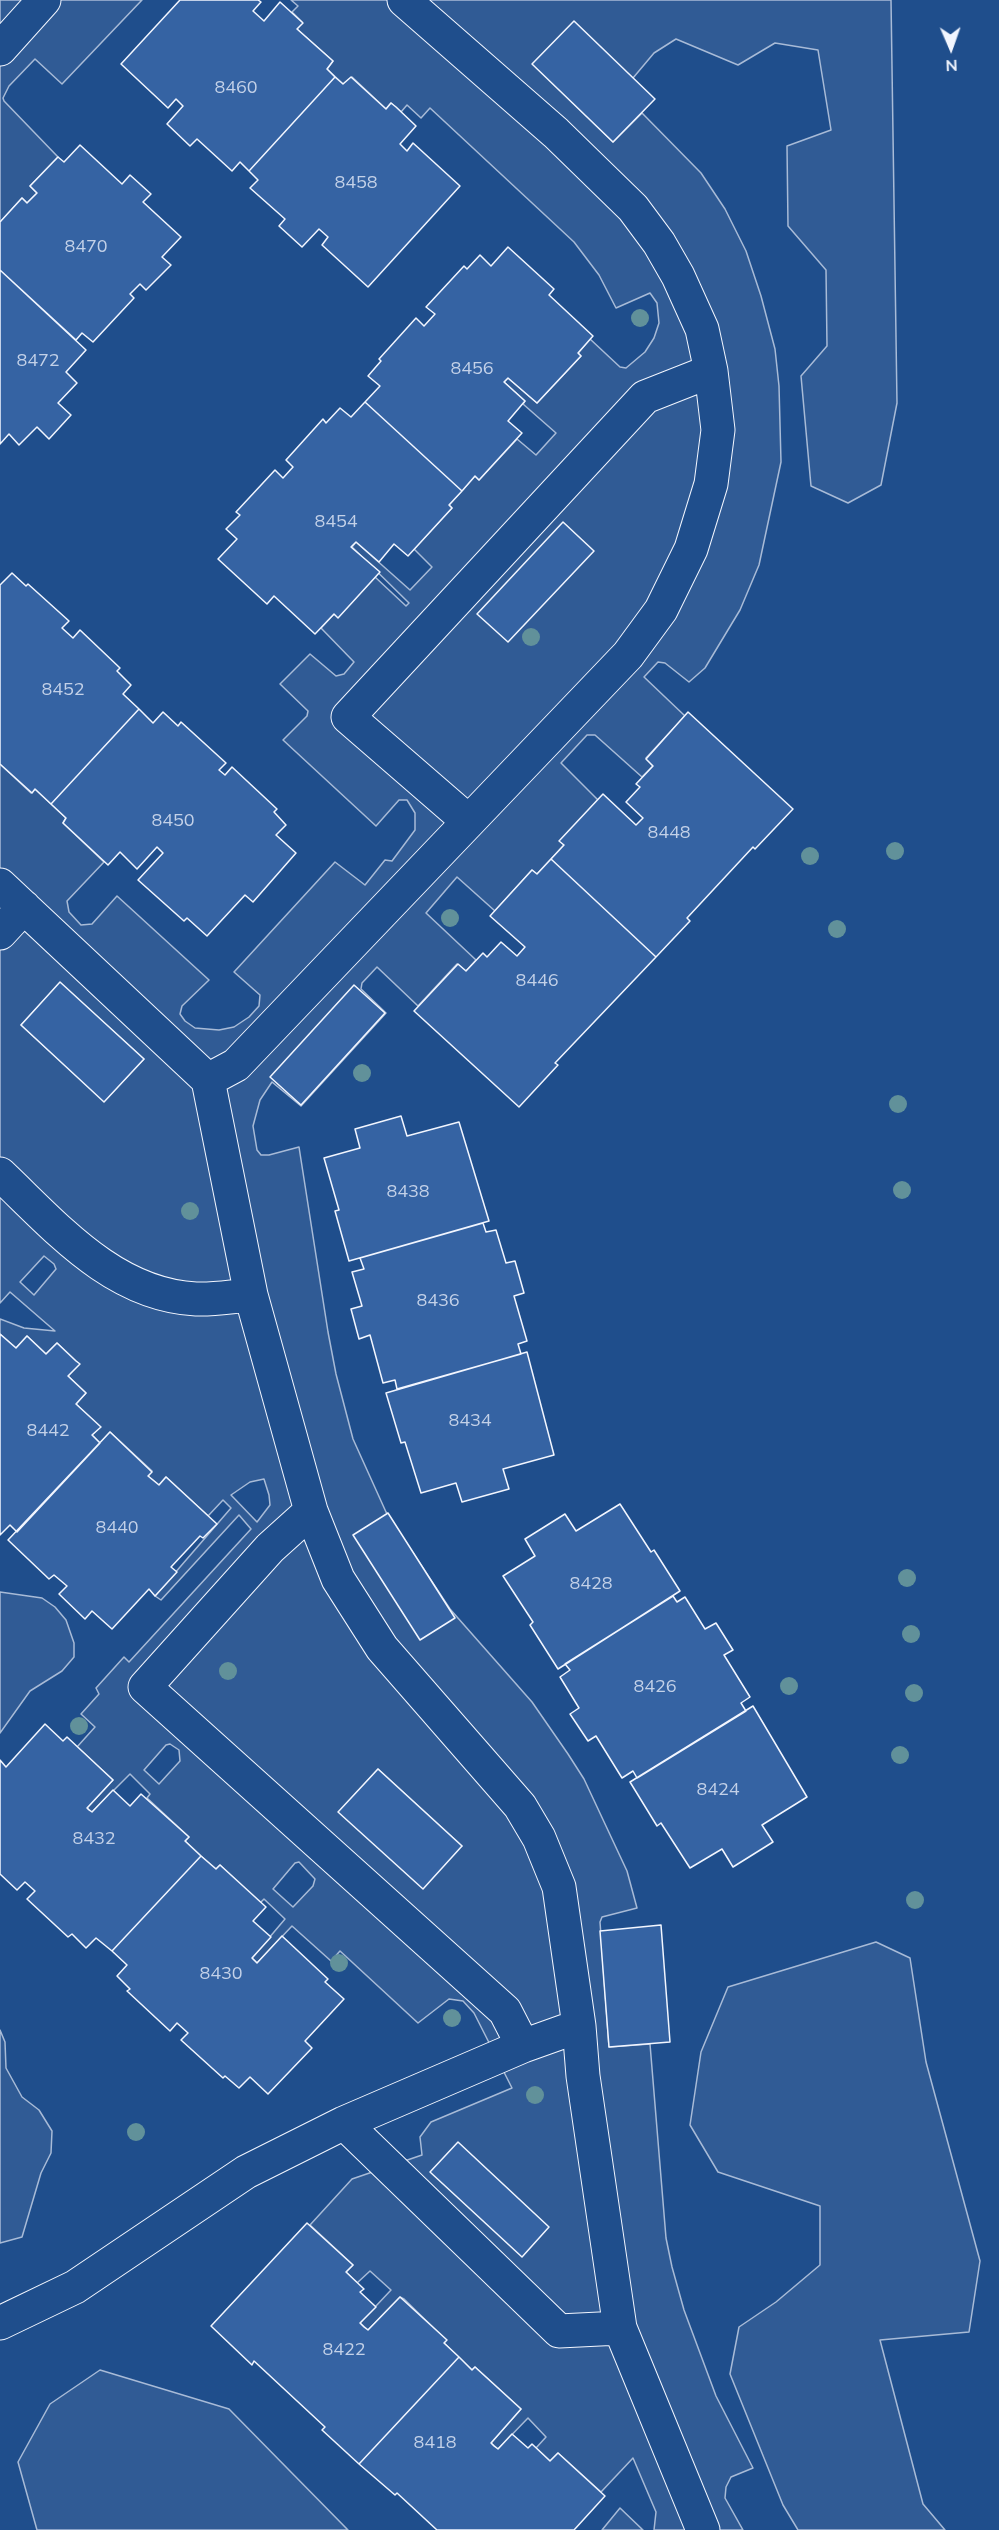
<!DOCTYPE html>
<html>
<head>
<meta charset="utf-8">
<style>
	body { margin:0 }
	#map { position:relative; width:999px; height:2530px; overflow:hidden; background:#1f4e8c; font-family:Mulish,sans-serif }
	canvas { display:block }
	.north { position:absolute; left:921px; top:18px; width:60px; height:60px; -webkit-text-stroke:4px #1f4e8c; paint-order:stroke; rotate:178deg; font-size:16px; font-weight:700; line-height:24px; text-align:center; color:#f2f6ff }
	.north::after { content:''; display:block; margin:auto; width:21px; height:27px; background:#f2f6ff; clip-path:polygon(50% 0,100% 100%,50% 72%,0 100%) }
</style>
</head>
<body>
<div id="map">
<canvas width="999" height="2530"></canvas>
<div class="north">N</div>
</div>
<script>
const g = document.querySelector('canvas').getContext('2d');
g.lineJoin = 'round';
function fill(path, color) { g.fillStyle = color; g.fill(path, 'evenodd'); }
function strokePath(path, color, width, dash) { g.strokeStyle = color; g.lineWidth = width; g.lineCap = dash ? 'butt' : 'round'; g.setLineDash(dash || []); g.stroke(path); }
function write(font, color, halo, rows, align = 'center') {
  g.font = font + ' Mulish,sans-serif'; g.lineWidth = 4.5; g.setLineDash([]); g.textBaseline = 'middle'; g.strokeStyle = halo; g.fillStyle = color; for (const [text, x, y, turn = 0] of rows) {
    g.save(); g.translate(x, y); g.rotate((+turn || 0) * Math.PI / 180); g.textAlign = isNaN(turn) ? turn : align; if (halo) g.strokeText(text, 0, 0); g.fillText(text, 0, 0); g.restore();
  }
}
const built = new Path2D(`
	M0,0H142L62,84L35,59L9,86L3,98L4,101L58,157L30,186L37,193L27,203L22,198L0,222Z
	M291,0H891L897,403L881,485L848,503L811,486L801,376L827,346L826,270L788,226L787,146L831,130L818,50L775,43L738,65L676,39L654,53L633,78L533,64L613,142L642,113L701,173L725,209L746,251L761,296L775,349L779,386L781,462L759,565L740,610L705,668L689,682L665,663L658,662L644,677L685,716L646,758L653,766L642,777L595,735H587L561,763L598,800L560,841L564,845L551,859L537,874L532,870L495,911L457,877L426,913L476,960L466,971L457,964L418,1006L377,967L362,983L361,989L386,1013L301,1106L272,1082L260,1100L253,1126L257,1150L261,1155H269L299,1147L328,1332L336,1374L353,1439L386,1512L450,1609L532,1702L568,1754L584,1779L627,1871L637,1908L602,1917L600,1922L609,2047L650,2044L666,2238L672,2267L684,2310L716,2396L753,2468L731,2477L726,2487L725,2498L743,2530H654L656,2512L633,2458L601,2492L558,2453L550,2461L536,2448L546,2437L528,2418L498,2449L491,2443L521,2409L475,2367L472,2370L444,2343L446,2340L404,2299L400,2297L368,2330L360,2323L391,2290L370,2271L357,2283L346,2272L353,2265L310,2225L352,2179L422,2155L420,2137L431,2122L512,2088L474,2013L463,2001L449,1999L418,2023L340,1951L331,1961L292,1926L257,1963L252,1958L285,1919L264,1899L260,1903L220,1865L216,1869L201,1856L185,1841L189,1837L147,1798L150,1794L130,1774L92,1812L87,1808L113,1780L77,1747L95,1727L81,1714L99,1694L96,1688L124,1657L129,1662L251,1529L239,1515L161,1600L155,1596L231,1508L223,1500L208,1516L166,1477L159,1485L148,1476L152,1471L110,1432L100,1443L92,1435L100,1427L76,1404L86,1393L68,1376L79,1364L57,1343L46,1354L27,1336L16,1348L0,1334V1319L24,1328L55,1331L10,1292L0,1303V764L31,793L35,789L66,818L63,823L104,862L67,901L69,912L81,925L92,924L117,896L209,980L182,1006L180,1014L185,1021L195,1028L219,1030L234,1027L249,1017L259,1006L260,995L234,972L335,862L365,885L385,860L392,861L415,830V813L407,800H399L376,826L283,740L307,716L308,711L280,684L310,654L336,676L344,674L354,662L321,628L334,614L338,617L375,577L406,606L409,603L352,547L356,542L410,590L432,567L414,549L452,508L449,505L475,476L479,480L517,439L536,455L556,433L523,404L525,401L504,382L508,378L537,403L581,356L578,353L590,339L620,367L626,368L645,352L654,338L659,323L657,303L650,293L616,308L599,275L574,242L430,108L421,118L407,105L401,112L391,103L386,109L352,77L343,84L327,69L333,61L297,29L302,22L292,12L298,6ZM60,983L144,1059L104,1101L21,1025ZM44,1256L54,1264L56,1269L34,1295L20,1282ZM264,1479L269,1495L270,1505L257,1522L231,1495L250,1482ZM170,1744L179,1750L180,1761L159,1784L144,1770L166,1745ZM378,1769L462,1846L339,1812ZM299,1862L315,1879L313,1886L293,1907L273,1889L295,1863Z
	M0,1592L42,1598L55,1607L66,1620L74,1643V1657L62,1671L30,1691L0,1733Z
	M876,1942L910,1958L926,2062L980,2261L969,2332L880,2340L923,2504L945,2530H798L783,2505L730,2374L739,2327L776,2302L820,2265V2206L718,2172L690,2125L701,2052L728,1987Z
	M0,2030L5,2042L6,2068L22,2097L39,2110L52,2131L51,2153L41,2173L22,2237L0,2243Z
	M100,2370L229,2409L348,2530H37L18,2462L50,2404Z
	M620,2508L643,2530H602Z`);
fill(built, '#305b95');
strokePath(built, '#a8bbd7', 1.5);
const building = new Path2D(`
	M180,0H258L261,2L253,11L264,21L280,2L303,23L297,29L333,61L327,69L335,77L249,171L240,162L232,171L197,139L190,146L167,124L183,106L176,99L168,108L121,64Z
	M574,21L655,99L613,142L532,64Z
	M335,77L343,84L351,77L386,109L391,103L396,107L416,126L400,144L407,151L413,143L460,186L368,287L322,245L328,237L319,229L302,247L279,226L285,219L250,188L258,180L249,171Z
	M80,145L122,184L130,175L151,194L143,202L181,237L162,257L171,265L146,290L140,284L130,294L134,298L93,342L82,333L76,340L0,270V222L22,198L27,203L37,193L30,186L58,157L64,162Z
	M508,247L554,289L549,295L593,336L578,353L581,356L537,403L508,378L504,382L525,401L508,421L522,433L479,480L475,476L462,491L365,402L380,386L368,376L381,361L379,359L416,318L424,326L435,314L426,307L464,266L467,269L480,255L491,266Z
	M0,270L86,350L66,372L77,383L58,403L71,415L49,439L37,427L19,445L9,434L0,444Z
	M365,402L462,491L449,505L452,508L408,556L394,544L379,562L356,542L351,547L380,572L338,618L334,614L315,634L274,596L267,604L218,559L237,539L226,529L240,515L236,512L275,470L283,478L293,467L286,460L323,419L326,423L340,408L351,417Z
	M563,522L594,551L508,642L477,614Z
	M12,573L26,586L28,584L69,621L62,628L73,638L80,630L120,668L117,671L131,685L123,694L139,709L51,804L35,789L32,793L0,764V585Z
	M139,709L153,723L163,712L178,726L181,722L226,763L219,770L225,775L232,767L277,809L274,812L286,825L276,835L296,853L253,902L245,895L207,936L187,918L184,921L138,880L163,853L157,847L137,869L120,852L108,865L63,823L66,818L51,804Z
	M688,712L793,809L755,849L753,847L687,918L690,921L656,957L551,859L564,845L559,841L603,794L636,825L643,818L626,802L640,787L636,784L653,766L646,759Z
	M551,859L656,957L555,1063L558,1065L519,1107L414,1011L458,964L466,971L483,953L487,957L501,942L517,956L525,947L490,916L532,870L537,874Z
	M60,982L144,1059L104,1102L21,1025Z
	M354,985L385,1013L301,1105L270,1077Z
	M401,1116L407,1136L459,1122L489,1221L349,1261L335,1211L339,1210L324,1158L360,1148L355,1129Z
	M483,1223L486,1232L496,1230L506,1263L515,1261L524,1293L514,1296L527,1341L518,1344L521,1354L397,1389L395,1380L383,1383L370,1335L359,1339L351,1309L362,1306L352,1272L364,1269L360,1258Z
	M0,1334L16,1348L27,1336L46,1354L57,1343L76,1361L80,1364L68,1376L86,1393L76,1404L101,1427L92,1435L100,1443L17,1532L10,1525L0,1535Z
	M527,1352L554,1455L503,1469L509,1489L462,1502L456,1483L421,1493L405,1442L401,1443L386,1393Z
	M110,1432L152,1472L148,1476L159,1485L166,1477L217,1524L203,1538L200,1536L171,1567L177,1572L155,1596L149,1589L112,1629L92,1611L85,1619L59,1594L67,1586L54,1575L49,1579L8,1540Z
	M620,1504L651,1552L654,1550L680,1591L558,1669L530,1625L533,1622L503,1576L535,1556L525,1539L565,1514L576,1531Z
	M388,1513L455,1618L420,1640L353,1535Z
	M673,1596L677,1602L685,1597L705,1629L716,1623L733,1650L724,1655L750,1697L741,1703L746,1711L637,1778L633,1771L622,1778L596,1736L588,1741L570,1714L579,1708L560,1677L570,1670L565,1664Z
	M753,1706L807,1797L762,1825L773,1842L733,1867L722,1849L690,1868L661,1823L657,1826L630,1782Z
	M45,1724L63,1741L67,1737L113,1780L87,1808L89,1810L92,1812L113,1790L130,1806L141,1794L189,1837L185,1841L201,1856L112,1951L96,1938L86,1948L72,1934L68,1937L27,1899L35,1891L25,1882L17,1890L0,1874V1760L6,1767Z
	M378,1769L462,1846L423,1889L338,1812Z
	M201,1856L216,1869L220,1865L266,1907L253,1921L271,1937L252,1958L257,1963L282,1936L328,1979L325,1982L344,1999L305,2041L312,2048L268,2094L250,2077L239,2088L225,2076L223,2078L181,2040L188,2033L177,2023L170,2031L127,1991L130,1989L117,1976L127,1965L112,1951Z
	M661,1925L670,2042L609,2047L600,1931Z
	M458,2142L549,2227L522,2257L430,2172Z
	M307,2223L353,2265L346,2272L364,2289L360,2292L376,2307L360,2323L364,2327L368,2330L400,2297L447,2340L444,2343L459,2357L359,2464L322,2430L325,2427L254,2361L252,2365L211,2326Z
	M459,2357L472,2370L475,2367L521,2409L491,2443L494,2446L498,2449L512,2434L528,2448L532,2444L550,2461L558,2453L605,2496L574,2530H437L397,2493L395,2495L359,2464Z`);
fill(building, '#3563a3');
strokePath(building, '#f2f6ff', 1.5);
const minor = new Path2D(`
	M0,49L44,0
	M468,821L348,717L645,397L711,371
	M0,885L208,1080L251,1295L311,1511L338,1579L382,1648L520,1806L539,1838L559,1887L579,2026L583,2076L620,2328L703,2530
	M0,933L24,907
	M208,1080L236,1065L628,655L661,610L691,549L711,484L718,430L711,371L702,329L678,276L659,243L633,208L556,133L404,0
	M0,1174C56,1227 113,1295 196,1299C214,1300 234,1296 251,1295
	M311,1511L270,1548L145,1687L505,2011L523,2046
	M344,2123L559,2331L620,2328
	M0,2323L75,2287L246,2172L344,2123L523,2046L579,2026`);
strokePath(minor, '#f2f6ff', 35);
strokePath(minor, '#1f4e8c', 33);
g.fillStyle = '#61919a';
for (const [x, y] of [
	[640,318],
	[531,637],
	[895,851],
	[810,856],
	[450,918],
	[837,929],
	[362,1073],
	[898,1104],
	[902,1190],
	[190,1211],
	[907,1578],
	[911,1634],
	[228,1671],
	[789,1686],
	[914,1693],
	[79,1726],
	[900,1755],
	[915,1900],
	[339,1963],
	[452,2018],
	[535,2095],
	[136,2132]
]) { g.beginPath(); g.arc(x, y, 9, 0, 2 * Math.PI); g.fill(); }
write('18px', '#c3d1e8', null, [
	["8460",236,88],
	["8458",356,183],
	["8470",86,247],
	["8472",38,361],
	["8456",472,369],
	["8454",336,522],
	["8452",63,690],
	["8450",173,821],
	["8448",669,833],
	["8446",537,981],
	["8438",408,1192],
	["8436",438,1301],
	["8434",470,1421],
	["8442",48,1431],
	["8440",117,1528],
	["8428",591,1584],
	["8426",655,1687],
	["8424",718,1790],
	["8432",94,1839],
	["8430",221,1974],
	["8422",344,2350],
	["8418",435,2443]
]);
</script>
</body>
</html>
